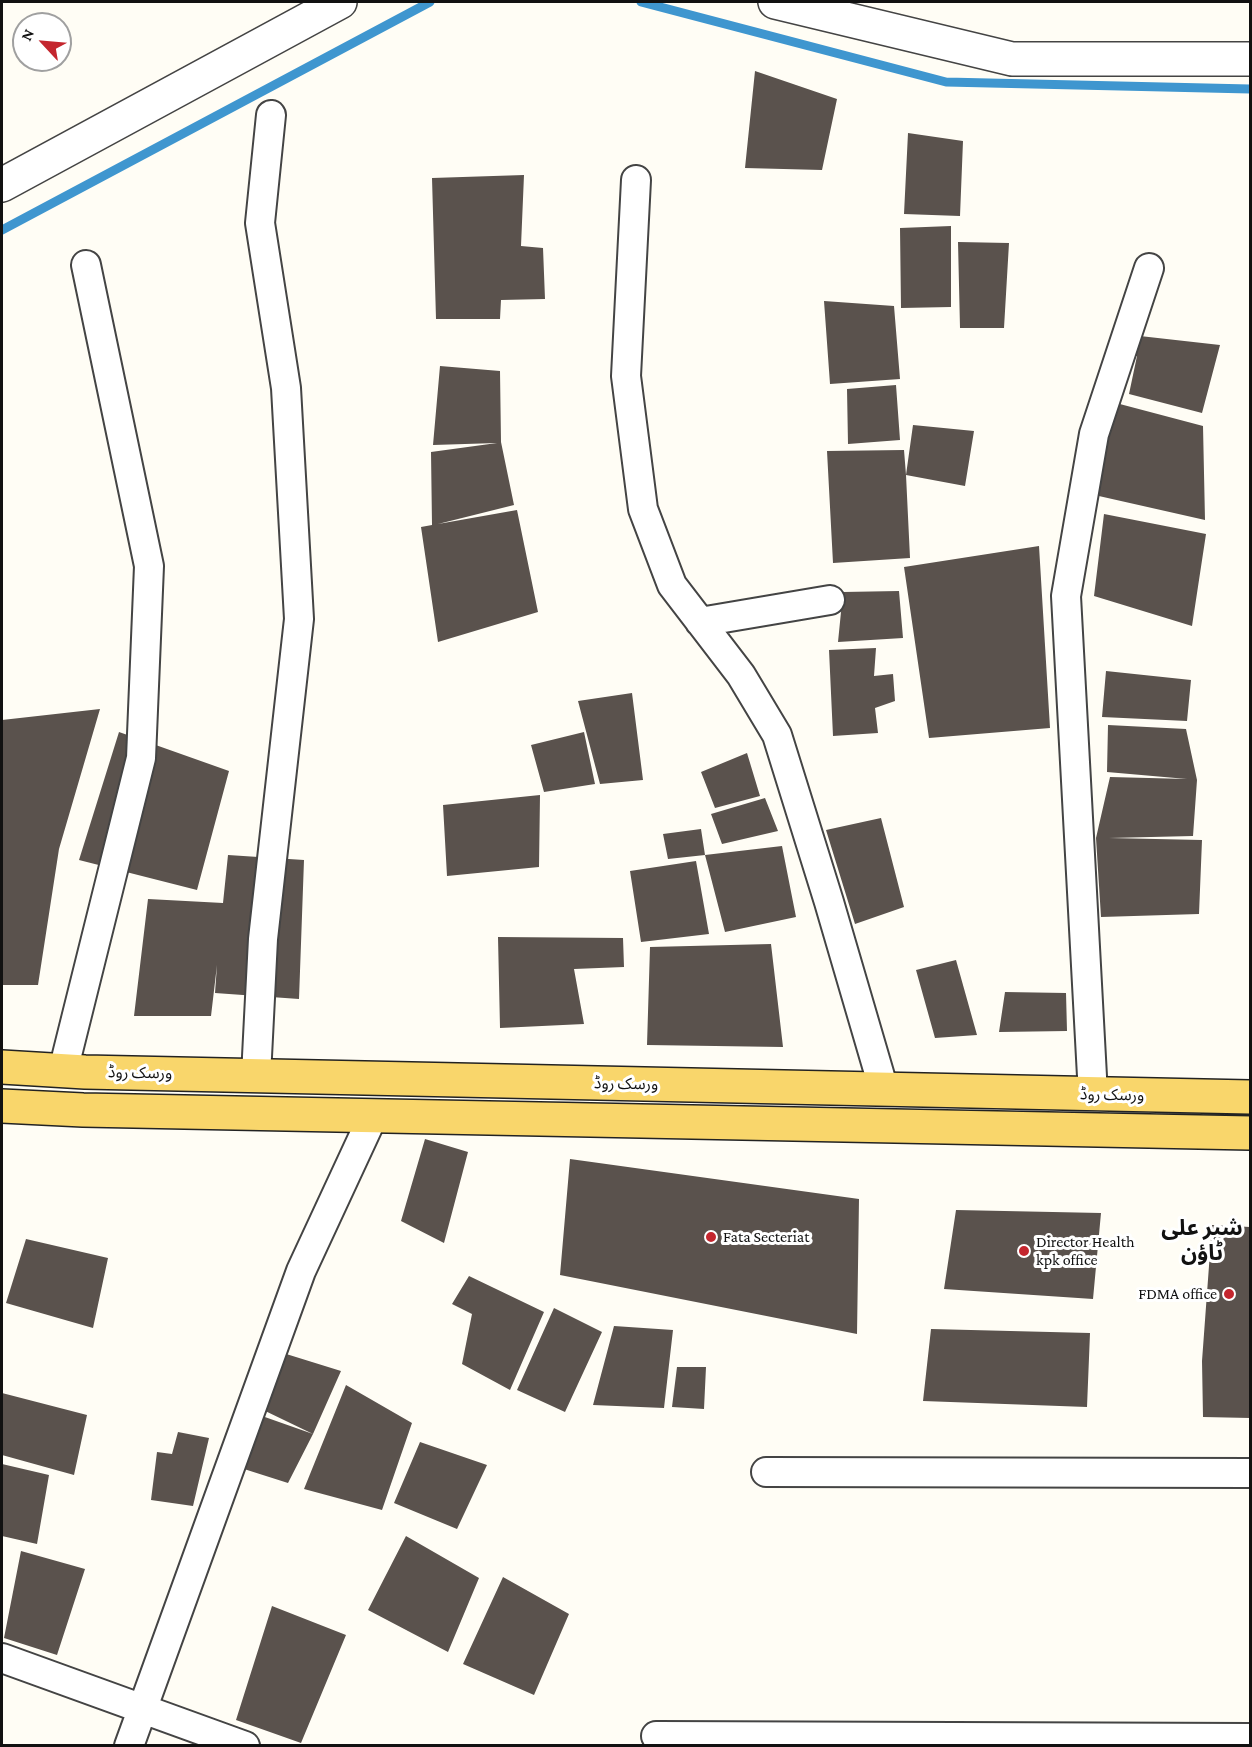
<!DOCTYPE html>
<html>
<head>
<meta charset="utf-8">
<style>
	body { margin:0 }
	#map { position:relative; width:1252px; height:1747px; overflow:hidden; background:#fffdf5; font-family:"Crimson Pro",serif }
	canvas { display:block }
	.frame { position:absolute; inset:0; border:3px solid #111; pointer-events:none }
	.north { position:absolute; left:12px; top:12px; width:60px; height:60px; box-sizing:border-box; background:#fff; border:2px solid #a0a0a0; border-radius:50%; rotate:296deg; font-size:16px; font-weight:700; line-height:24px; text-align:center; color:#111 }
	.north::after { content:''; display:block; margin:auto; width:21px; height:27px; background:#c4262e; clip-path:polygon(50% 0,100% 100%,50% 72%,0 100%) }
</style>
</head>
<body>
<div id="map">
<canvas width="1252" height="1747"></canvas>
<div class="frame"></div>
<div class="north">N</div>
</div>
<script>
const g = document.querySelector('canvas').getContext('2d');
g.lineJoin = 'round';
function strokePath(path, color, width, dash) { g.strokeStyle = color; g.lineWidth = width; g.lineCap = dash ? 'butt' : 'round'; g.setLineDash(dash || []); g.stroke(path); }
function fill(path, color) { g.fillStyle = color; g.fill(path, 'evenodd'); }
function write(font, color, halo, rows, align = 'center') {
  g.font = font + ' "Crimson Pro","Noto Sans Arabic",serif'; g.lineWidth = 6; g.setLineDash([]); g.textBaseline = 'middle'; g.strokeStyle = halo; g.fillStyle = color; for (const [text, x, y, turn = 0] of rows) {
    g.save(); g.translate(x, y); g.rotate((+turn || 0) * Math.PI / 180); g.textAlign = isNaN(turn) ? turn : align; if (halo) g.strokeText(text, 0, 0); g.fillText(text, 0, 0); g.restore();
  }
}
strokePath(new Path2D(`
	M641,2L946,82L1250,89
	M2,230L430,2`), '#3f96cf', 9);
fill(new Path2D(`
	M755,71L837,99L822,170L745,168Z
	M908,133L963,141L960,216L904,214Z
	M524,175L521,246L543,248L545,299L501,300L500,319H436L432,178Z
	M951,226V307L901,308L900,228Z
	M958,242L1009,243L1004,328H960Z
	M824,301L894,306L900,379L830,384Z
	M1131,335L1220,345L1202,413L1129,394L1137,356L1120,355Z
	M440,366L500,371L501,442L514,505L438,524L517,510L538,612L438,642L421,527L432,525L431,452L497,443L433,445Z
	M896,385L900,440L848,444L847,389Z
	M1116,403L1203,426L1205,520L1090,494Z
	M913,425L974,431L965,486L906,475L910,558L833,563L827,451L904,450L906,475Z
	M1104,514L1206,534L1192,626L1094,596Z
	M1039,546L1050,728L929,738L904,567Z
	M899,591L903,638L838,642L843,592Z
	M876,648L874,676L893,674L895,701L875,708L878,733L833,736L829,650Z
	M1106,671L1191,680L1187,721L1102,717Z
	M632,693L643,780L600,784L578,701Z
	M100,709L59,849L38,985H2V720Z
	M1108,725L1186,729L1197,780L1193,836L1109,838L1202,840L1199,914L1101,917L1096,838L1110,777L1187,779L1107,772Z
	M119,732L229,771L197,890L79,860Z
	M584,732L595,784L544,792L531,745Z
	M747,753L760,796L715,808L701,772Z
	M540,795L539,867L447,876L443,805Z
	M765,798L778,831L722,844L711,814Z
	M881,818L904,907L855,924L826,830Z
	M701,829L705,855L668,859L663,834Z
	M782,846L796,917L725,932L705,855Z
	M228,855L304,860L299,999L215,993L217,965L211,1016H134L148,899L223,903Z
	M696,861L709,934L641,942L630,871Z
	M498,937L623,938L624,967L574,969L584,1024L500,1028Z
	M771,944L783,1047L647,1045L650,947Z
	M956,960L977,1035L935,1038L916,970Z
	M1005,992L1066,993L1067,1031L999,1032Z
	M425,1139L468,1152L444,1243L401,1221Z
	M570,1159L859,1199L857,1334L560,1275Z
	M956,1210L1101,1213L1093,1299L944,1289Z
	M1212,1225L1250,1227V1418L1203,1417L1202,1361Z
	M26,1239L108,1258L93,1328L6,1303Z
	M469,1276L544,1312L510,1390L462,1364L472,1314L452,1304Z
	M554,1308L602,1332L565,1412L517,1390Z
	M614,1326L673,1330L664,1408L593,1405Z
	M931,1329L1090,1333L1087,1407L923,1401Z
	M283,1353L341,1371L313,1434L259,1408Z
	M677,1367H706L704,1409L672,1407Z
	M346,1385L412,1423L382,1510L304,1489Z
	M2,1393L87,1415L74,1475L2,1455Z
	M262,1416L313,1434L288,1483L244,1469Z
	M178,1432L209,1438L193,1506L151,1500L157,1452L172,1454Z
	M420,1442L487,1465L457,1529L394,1503Z
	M2,1464L49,1475L37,1544L2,1536Z
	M406,1536L479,1578L448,1652L368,1610Z
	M21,1551L85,1569L57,1655L4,1638Z
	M503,1577L569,1614L534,1695L463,1664Z
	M272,1606L346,1635L301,1743L236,1720Z`), '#5a524d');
const minor = new Path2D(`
	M636,180L626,376L643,509L672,585L741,675L777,735L829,902L884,1090
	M700,622L830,600
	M63,1071L141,758L149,566L86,265
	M256,1076L263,939L299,619L286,388L260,223L271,115
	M1093,1095L1066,596L1094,434L1149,268
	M766,1472L1250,1473
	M2,1658L245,1746
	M656,1736L1250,1738
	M129,1746L301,1271L373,1116`);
const tertiary = new Path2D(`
	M775,2L1012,59H1250
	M2,185L340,2`);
const primary = new Path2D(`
	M2,1067L85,1072L1250,1097
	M2,1106L83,1110L1250,1133`);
strokePath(minor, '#444', 32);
strokePath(tertiary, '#444', 36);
strokePath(primary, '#222', 36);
strokePath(minor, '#fff', 28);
strokePath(tertiary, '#fff', 33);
strokePath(primary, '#f9d66b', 33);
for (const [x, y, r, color] of [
	[711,1237,6,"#c4262e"],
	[1024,1251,6,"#c4262e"],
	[1229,1294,6,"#c4262e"]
]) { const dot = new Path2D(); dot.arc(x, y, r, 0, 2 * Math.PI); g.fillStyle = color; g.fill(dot); strokePath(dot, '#fff', 2); }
write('16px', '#111', '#fff', [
	["ورسک روڈ",140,1073,1],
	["ورسک روڈ",626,1084,1],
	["ورسک روڈ",1112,1095,1]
]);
write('16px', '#111', '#fff', [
	["Fata Secteriat",723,1237],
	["Director Health",1036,1242],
	["kpk office",1036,1260],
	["FDMA office",1217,1294,"right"]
], 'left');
write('bold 22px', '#111', '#fff', [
	["شیر علی",1202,1228],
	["ٹاؤن",1202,1253]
]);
</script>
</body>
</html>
